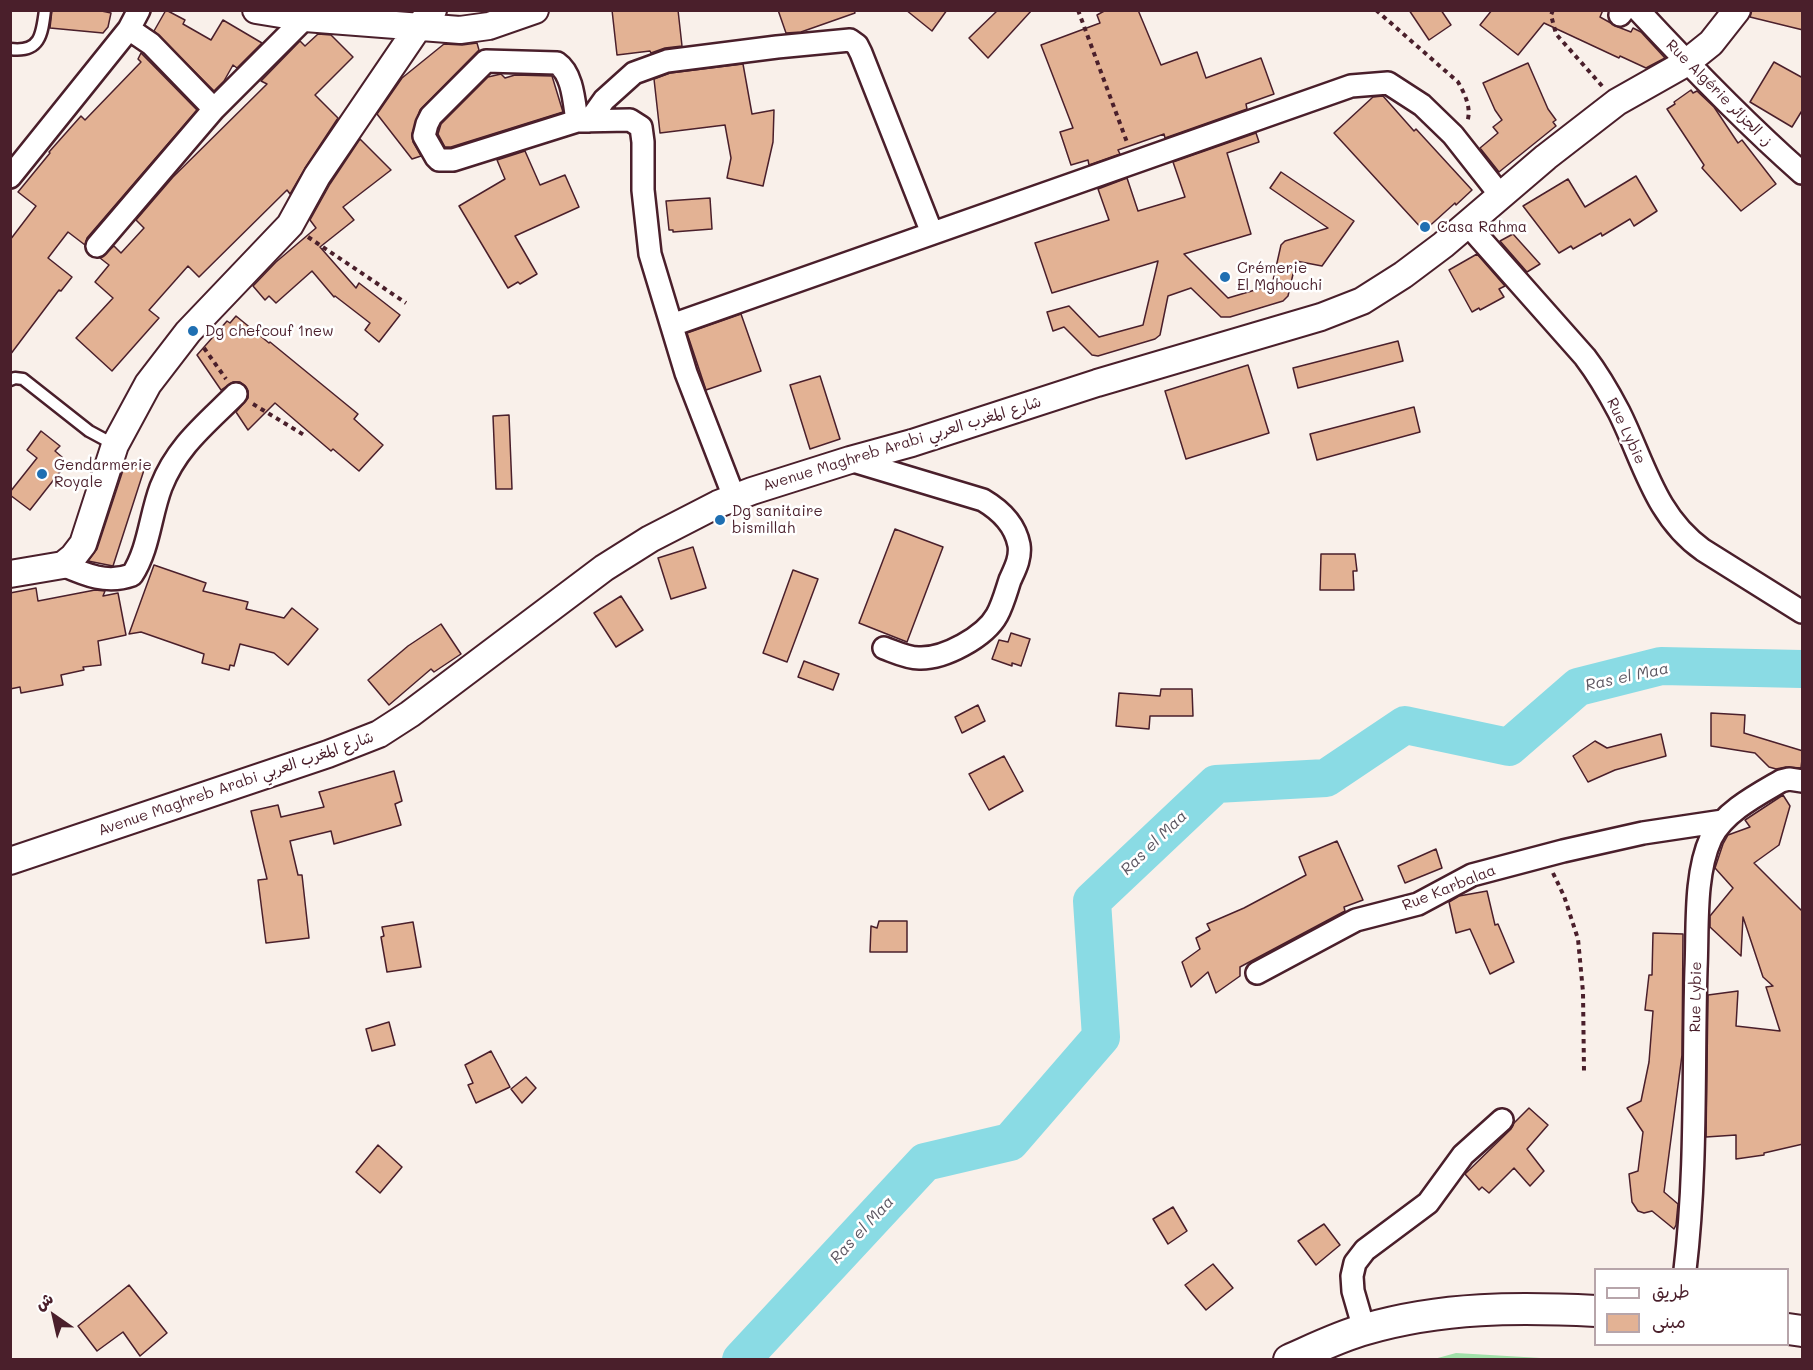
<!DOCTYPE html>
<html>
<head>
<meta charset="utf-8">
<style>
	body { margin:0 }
	#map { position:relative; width:1813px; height:1370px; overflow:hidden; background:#f9f0ea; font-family:Mali,"Playpen Sans Arabic",sans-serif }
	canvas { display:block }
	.frame { position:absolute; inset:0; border:12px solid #4a1f2b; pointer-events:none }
	.legend { position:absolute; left:1594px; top:1268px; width:195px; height:78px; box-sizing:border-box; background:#fff; border:2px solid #b7a5aa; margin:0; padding:8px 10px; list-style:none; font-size:18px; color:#4a1f2b }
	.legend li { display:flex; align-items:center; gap:12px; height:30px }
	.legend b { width:30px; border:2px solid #b7a5aa }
	.north { position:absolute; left:24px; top:1286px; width:60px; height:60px; -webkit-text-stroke:4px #fff; paint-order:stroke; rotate:326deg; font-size:16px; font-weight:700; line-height:24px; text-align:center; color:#4a1f2b }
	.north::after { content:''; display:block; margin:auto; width:21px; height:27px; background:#4a1f2b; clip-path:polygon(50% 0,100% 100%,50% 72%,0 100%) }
</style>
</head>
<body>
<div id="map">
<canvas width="1813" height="1370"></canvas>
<div class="frame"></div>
<ul class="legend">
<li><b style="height:8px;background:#fff"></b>طريق</li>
<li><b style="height:16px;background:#e3b294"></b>مبنى</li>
</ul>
<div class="north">ش</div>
</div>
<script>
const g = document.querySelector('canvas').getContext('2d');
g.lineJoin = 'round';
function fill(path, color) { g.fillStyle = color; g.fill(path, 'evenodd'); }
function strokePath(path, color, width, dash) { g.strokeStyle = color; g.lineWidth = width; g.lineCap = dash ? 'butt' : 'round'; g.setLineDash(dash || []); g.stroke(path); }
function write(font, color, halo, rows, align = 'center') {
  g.font = font + ' Mali,"Playpen Sans Arabic",sans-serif'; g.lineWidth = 5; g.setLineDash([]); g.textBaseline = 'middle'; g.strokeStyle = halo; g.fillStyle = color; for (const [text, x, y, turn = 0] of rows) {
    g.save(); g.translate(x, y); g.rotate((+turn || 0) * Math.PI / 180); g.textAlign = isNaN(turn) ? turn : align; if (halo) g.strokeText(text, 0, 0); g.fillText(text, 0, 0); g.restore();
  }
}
fill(new Path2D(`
	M1456,1353L1558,1359H1434Z`), '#a1e1a9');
strokePath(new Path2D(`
	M741,1360L925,1162L1010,1142L1101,1037L1092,901L1216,784L1326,778L1405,725L1509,747L1578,687L1661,666L1802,669`), '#8adbe4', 38);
const building = new Path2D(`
	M52,10H97L111,13L108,27L103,33L50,28Z
	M166,10L185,20L183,24L211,40L223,20L262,43L237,68L233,65L224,81L214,91L154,31Z
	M612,10H678L682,46L665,48L651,53L650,51L617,55Z
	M778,10H854L855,13L801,32L786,33Z
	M906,10H947L932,31Z
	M998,10H1032L988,58L969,38Z
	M1106,10H1138L1161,65L1197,52L1206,78L1261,58L1274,94L1246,104L1247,109L1165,138L1164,134L1118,150L1120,154L1089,165L1088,160L1071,165L1060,132L1073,128L1041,45L1100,23L1097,15Z
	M1409,10H1441L1451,25L1429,40Z
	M1492,10H1603L1600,17L1618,27L1631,32L1633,28L1641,32L1665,58L1646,68L1620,56L1619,58L1544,23L1518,55L1480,25Z
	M1752,10H1803V30L1750,17Z
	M318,34L331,35L353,57L315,95L338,118L305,168L290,194L287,190L199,277L188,266L149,310L159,318L112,371L76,338L113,298L95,282L109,265L100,258L114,246L121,253L144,228L136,220L173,177L267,84L261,81L300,41L305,46Z
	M477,43L479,50L420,110L412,134L413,142L421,156L412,159L377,114L402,78L444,44L462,45Z
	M141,53L197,110L87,238L85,245L68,232L48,258L72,277L61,291L59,290L10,355V240L36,206L18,192L50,153L49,152L81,116L85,120L141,62L138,59Z
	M1774,62L1803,78V109L1792,127L1750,102Z
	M1528,63L1548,109L1556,120L1553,122L1556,126L1499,172L1480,148L1498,133L1493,127L1502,120L1495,110L1483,83Z
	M743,64L752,114L774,110L773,142L763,186L727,178L731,158L725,125L660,133L654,79L670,73Z
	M501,74L505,78L515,75L552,76L563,112L451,147H445L438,134L441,124L488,77Z
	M1691,90L1693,93L1697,91L1714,107L1738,143L1742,140L1776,184L1741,211L1702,168L1704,165L1667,109L1675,104L1674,102Z
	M1383,96L1414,131L1416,129L1472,190L1456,205L1455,203L1424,231L1334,133L1373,97Z
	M1256,133L1259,142L1227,153L1251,234L1184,254L1228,298L1272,285L1281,245L1285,241L1328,228L1270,188L1281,172L1354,221L1322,266L1296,261L1288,296L1283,301L1230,317H1221L1191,288L1168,296L1160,335L1155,339L1098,356L1092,355L1064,327L1053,331L1047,312L1069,306L1099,337L1143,325L1158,261L1052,293L1035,243L1109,220L1098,189L1127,178L1138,211L1185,197L1173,162Z
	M360,139L391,170L343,207L354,220L320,247L356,288L359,283L400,315L379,342L365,330L370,323L335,296L334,297L312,271L276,303L269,296L265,300L253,286L276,262L316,228L310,220L330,184Z
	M525,151L540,185L565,175L579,207L515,236L537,274L520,284L518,282L508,288L459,206L505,179L497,160Z
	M1636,176L1657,211L1634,226L1630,219L1602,236L1601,233L1573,249L1571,246L1559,253L1523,206L1568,179L1585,207Z
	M710,198L712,229L673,232V230H669L666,201Z
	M1513,234L1540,264L1527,272L1500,241Z
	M1477,254L1505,286L1499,289L1504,297L1480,310L1479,308L1472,312L1449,270Z
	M741,314L761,371L706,390L687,333Z
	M236,316L269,343L270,342L358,414L354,419L383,445L359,471L333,449L331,451L275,403L248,430L236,412L248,398V391L245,386L240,382H233L221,390L197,355L227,321L230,323Z
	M1398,341L1403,361L1298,388L1293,368Z
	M1248,365L1269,433L1186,459L1165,391Z
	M820,376L840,439L810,449L790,385Z
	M1414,407L1420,432L1317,460L1310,434Z
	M509,415L512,489H496L493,416Z
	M41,431L60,446L55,451L62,457L57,464L63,468L30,510L10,495V492L37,458L27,450Z
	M125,464L144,470L113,566L88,561L97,549Z
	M895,529L943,547L907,642L859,623Z
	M693,547L706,588L671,599L658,558Z
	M1321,554H1355L1357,571H1353L1354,590H1320Z
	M154,565L206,583L203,591L248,602L246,609L284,618L292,608L318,629L288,665L274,653L240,644L234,666L230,665L229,670L202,663L204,654L141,632L129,634Z
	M793,570L818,579L787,662L763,653Z
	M36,588L38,601L95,590L105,591L103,596L118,593L126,635L98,641L101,665L83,667L84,670L61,675L63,685L21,693L20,687L10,689V593Z
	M621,596L643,630L616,647L594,613Z
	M441,624L461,654L434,672L431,669L389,705L368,680L408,646Z
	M1011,633L1030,639L1021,666L1012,663V666L992,659L999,640L1008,642Z
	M804,661L839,674L833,690L798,677Z
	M1161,689H1192L1193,716H1150L1149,729L1116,726L1119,693L1160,696Z
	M978,705L985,721L962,733L955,717Z
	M1711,713L1745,715L1744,733L1803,751L1801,768L1786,767L1776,769L1769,767L1755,753L1711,746Z
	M1661,734L1666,756L1615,770L1588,782L1573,756L1595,741L1607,748Z
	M1004,756L1023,791L989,810L969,774Z
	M394,771L402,801L395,804L401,825L334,844L331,831L290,841L298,875H302L309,938L266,943L258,880L267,879L251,811L278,805L281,817L324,807L319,792Z
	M1783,795L1790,806L1779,845L1754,863L1803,912V1144L1764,1153V1155L1736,1159V1135L1706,1137L1708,995L1738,991L1736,1026L1780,1031L1766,987L1773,986L1763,977L1743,917L1741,956L1710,927V916L1733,888L1715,868L1723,844L1728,835L1750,827L1745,820Z
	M1337,841L1363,900L1344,907L1345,911L1240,967V976L1216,993L1208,972L1191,987L1182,962L1200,949L1196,938L1210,930L1207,924L1244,908L1306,875L1299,857Z
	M1436,849L1442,868L1405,883L1398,866Z
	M1487,891L1495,925L1498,924L1514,962L1490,974L1470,929L1456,933L1449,902L1459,896Z
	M879,921H907V952H870L871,926L877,928Z
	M413,922L421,967L387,972L381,937L384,936L382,927Z
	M1653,933L1683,934L1682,1055L1664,1192L1678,1204L1676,1225L1674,1229L1652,1211L1644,1213L1638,1211L1632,1202L1629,1174L1638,1171L1643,1132L1627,1108L1641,1101L1649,1062L1653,1011L1645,1010L1649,975H1652Z
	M389,1022L395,1045L372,1051L366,1029Z
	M491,1051L510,1087L476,1103L468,1085L473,1083L465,1065Z
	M526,1077L536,1088L522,1103L511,1089Z
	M1529,1108L1548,1125L1527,1149L1544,1171L1530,1186L1514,1168L1489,1193L1482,1187L1479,1190L1465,1174L1511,1129L1514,1123Z
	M378,1145L402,1167L380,1193L356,1172Z
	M1173,1207L1187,1231L1168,1244L1153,1219Z
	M1324,1224L1340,1245L1316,1265L1298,1241Z
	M1213,1264L1233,1288L1206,1310L1185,1285Z
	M129,1285L167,1333L140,1356L123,1332L97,1351L78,1326Z`);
fill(building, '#e3b294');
strokePath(building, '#4a1f2b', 1.5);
const service = new Path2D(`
	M10,49C40,53 42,35 45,10
	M10,380L15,378L23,379L89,431L115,445`);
const minor = new Path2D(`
	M1638,10C1691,67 1744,122 1802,173
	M1620,15L1624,10
	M129,29L151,44L214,109
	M577,121L453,160H439L436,157L424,136L427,124L431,116L486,61L557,63C573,74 574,102 577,121L630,120L641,127L643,142V190L650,254L686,373L734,497
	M589,121L604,100L634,73L667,61L777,47L850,40L857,45L861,53L932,233
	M10,177L129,29L139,10
	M1468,225L1585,357C1598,374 1609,393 1619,412C1644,462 1655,516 1703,550L1802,612
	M97,246L214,109L305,18
	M672,325L1351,86L1388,83L1422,105L1453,135L1501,196
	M850,460L983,500C1000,510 1015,524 1019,545C1021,558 1015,569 1010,580C1006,592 1003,604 997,615C985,637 944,659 919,658C907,658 895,652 884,648
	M63,565C86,575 107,584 132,575C149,549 150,516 161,487C177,446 206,424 236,394
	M1257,973L1356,920L1418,904L1472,875L1563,851L1643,833L1723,821
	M1685,1270C1697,1169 1693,1069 1696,969C1698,929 1694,875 1711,838C1724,812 1757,795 1781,781L1789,779L1802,781
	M1364,1329L1353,1291L1352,1276L1355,1263L1365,1250L1428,1203L1463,1155L1502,1120`);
const tertiary = new Path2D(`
	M256,10L305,18L460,30L489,26L535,10
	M10,574L63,565L73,557L83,544L115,445L148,384L188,332L290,225L317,176L419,26L433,10
	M10,861L328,754L379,734L410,714L604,568L650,539L718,504L752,491L850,460L912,443L1097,383L1321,317L1362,301L1403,275L1443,245L1546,157L1617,102L1686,63L1711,43L1737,10`);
const secondary = new Path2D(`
	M1788,1329L1802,1331
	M1289,1360C1314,1349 1340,1336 1366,1329C1442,1307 1518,1307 1596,1311`);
strokePath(service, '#4a1f2b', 15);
strokePath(minor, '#4a1f2b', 26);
strokePath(tertiary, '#4a1f2b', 30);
strokePath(secondary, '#4a1f2b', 34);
strokePath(new Path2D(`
	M1078,10L1128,145
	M1376,10L1458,82C1465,94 1472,109 1467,122
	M1553,10L1551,15L1556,34L1603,87
	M308,237L406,303
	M204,348L226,379
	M253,404L304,435
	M1553,873L1564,896L1578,939L1583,992L1584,1071`), '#4a1f2b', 4, [4.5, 4.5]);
strokePath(service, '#fff', 10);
strokePath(minor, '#fff', 21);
strokePath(tertiary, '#fff', 26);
strokePath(secondary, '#fff', 30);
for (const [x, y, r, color] of [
	[1425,227,6,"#1f6fb2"],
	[1225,277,6,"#1f6fb2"],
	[193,331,6,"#1f6fb2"],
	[42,474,6,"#1f6fb2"],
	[720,520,6,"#1f6fb2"]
]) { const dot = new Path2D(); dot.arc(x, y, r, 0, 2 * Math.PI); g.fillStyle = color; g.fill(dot); strokePath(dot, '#fff', 2); }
write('15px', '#4a1f2b', '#fff', [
	["Rue Algérie ز. الجزائر",1719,93,45],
	["Rue Lybie",1626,431,65],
	["Avenue Maghreb Arabi شارع المغرب العربي",902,444,-17],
	["Avenue Maghreb Arabi شارع المغرب العربي",236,784,-19],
	["Rue Karbalaa",1449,888,-22],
	["Rue Lybie",1696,997,-89]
]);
write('15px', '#4a1f2b', '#fff', [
	["Casa Rahma",1437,227],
	["Crémerie",1237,268],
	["El Mghouchi",1237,285],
	["Dg chefcouf 1new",205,331],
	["Gendarmerie",54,465],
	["Royale",54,482],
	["Dg sanitaire",732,511],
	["bismillah",732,528]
], 'left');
write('italic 16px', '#5d5762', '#fff', [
	["Ras el Maa",1627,677,-12],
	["Ras el Maa",1154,843,-44],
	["Ras el Maa",862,1230,-47]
]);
</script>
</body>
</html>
